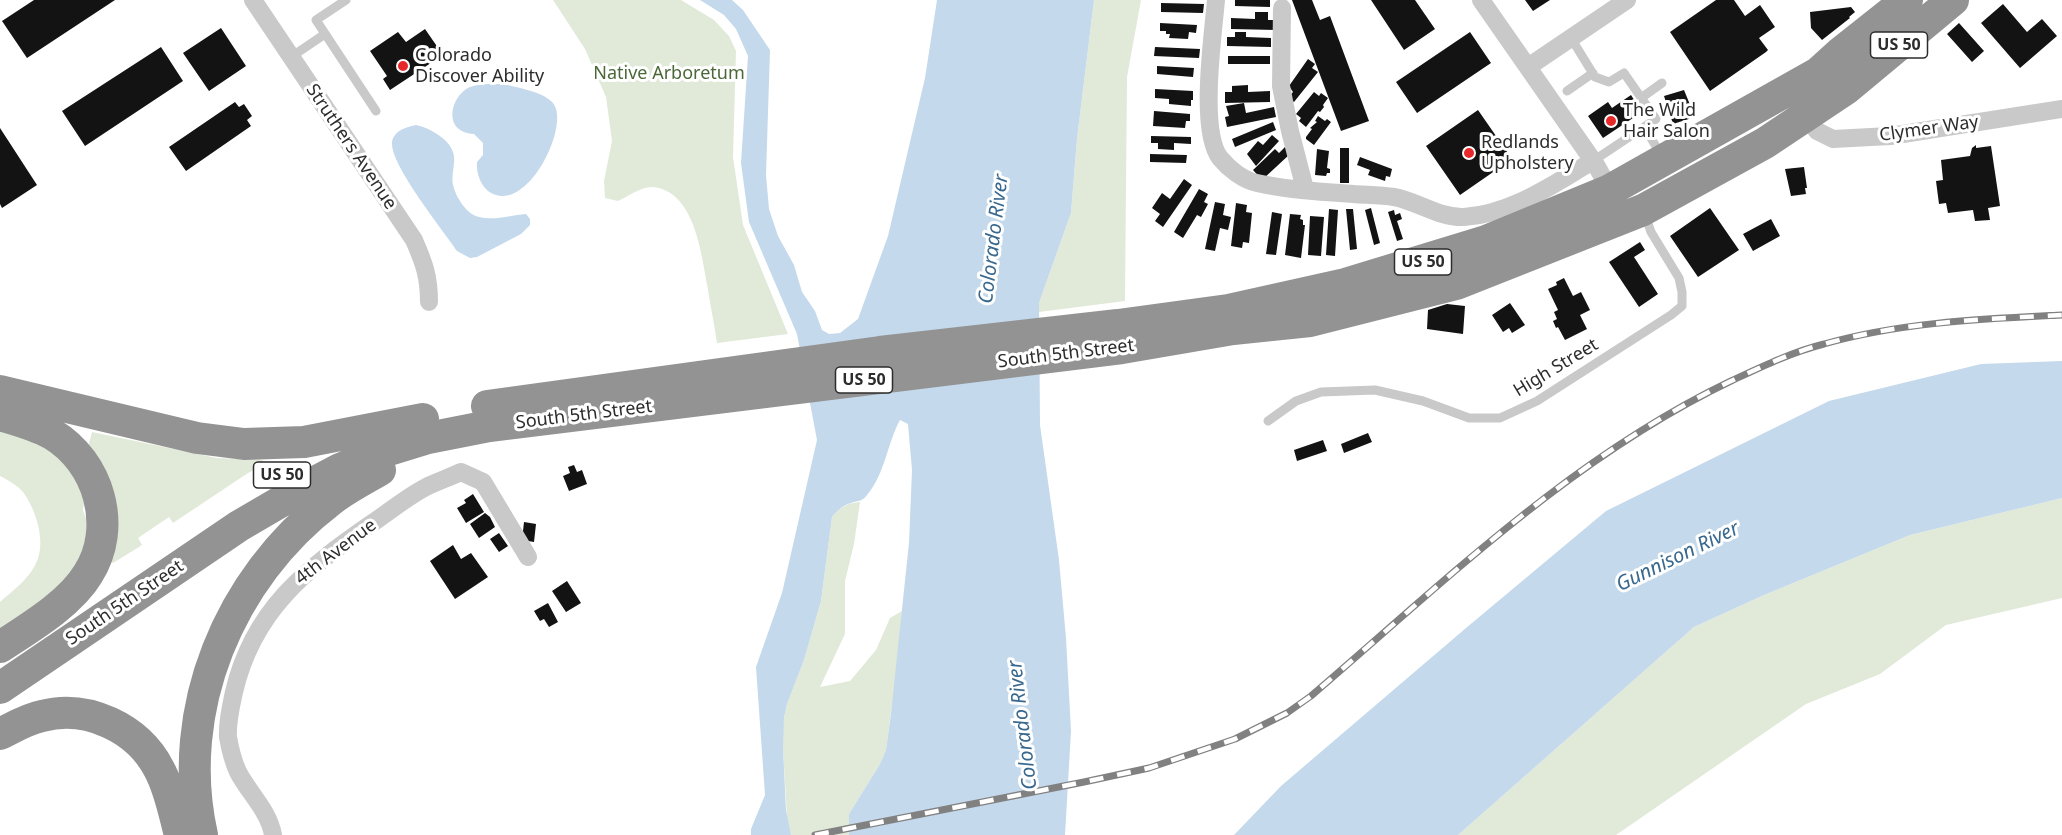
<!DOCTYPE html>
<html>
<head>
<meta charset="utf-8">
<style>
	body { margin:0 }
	canvas { display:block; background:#fff }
</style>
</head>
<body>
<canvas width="2062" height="835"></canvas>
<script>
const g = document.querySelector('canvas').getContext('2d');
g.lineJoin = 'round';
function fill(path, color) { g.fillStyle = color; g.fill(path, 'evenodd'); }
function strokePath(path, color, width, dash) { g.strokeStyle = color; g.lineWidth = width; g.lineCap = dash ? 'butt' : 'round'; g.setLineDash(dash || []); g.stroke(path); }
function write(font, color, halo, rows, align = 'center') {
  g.font = font + ' "Noto Sans",sans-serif'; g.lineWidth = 6; g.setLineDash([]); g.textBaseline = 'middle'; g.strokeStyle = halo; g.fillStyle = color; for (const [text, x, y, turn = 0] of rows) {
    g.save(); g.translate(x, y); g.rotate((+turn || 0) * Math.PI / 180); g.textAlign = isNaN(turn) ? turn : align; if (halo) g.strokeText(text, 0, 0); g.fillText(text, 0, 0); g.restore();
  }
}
fill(new Path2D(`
	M553,0H681L714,20L729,36L736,51L733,157L743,225L788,334L717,343C714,323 710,303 707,284C701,252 694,189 651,187C641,187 627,197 618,201L605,198L604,181L612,141L606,97L585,49Z
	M1094,0H1141L1127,77L1125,301L1039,312V303L1071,213L1077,139Z
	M0,431C16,434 34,440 48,448C65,458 80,481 84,500C85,503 83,506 83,509C83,514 87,518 87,523C87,540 80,561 69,575C54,595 22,613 0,628V602C15,589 34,575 39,555C44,536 35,508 23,492C17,485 8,480 0,476Z
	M92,432L217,458L262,460L263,462L260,467L248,473L173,523L169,517L138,538L142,545L139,547L113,563L110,561L88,447Z
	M2062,498V598L1946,625L1880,674L1806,704L1616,835H1458L1694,627L1764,595L1910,535Z
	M860,502L854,544L845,581V634L820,687L850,681L876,650L890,618L902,611L898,658L886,750L880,764L849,814V835H791L787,820L786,799L782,732L784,718L787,704L804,660L821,601L832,517C840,507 848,503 860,502Z`), '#e1ead8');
fill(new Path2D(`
	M700,0H732L743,10L770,50L766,175L769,209L778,236L794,265L802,292L815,311L822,330L829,334L840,333L858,319L888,236L925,78L937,0H1094L1077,139L1071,213L1039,303L1040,425L1059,560L1066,638L1071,731L1065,835H849V814L880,764L886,750L891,713L909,543L912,470L908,424L900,420C887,444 885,474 867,495C862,502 859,500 851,503C843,505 837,511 832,517L821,601L804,660L787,704L784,718L783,747L786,810L791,835H751V829L765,795L756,667L782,593L817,440L797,334L749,222L741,163L748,56L736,29L724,15Z
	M504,84C518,88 541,91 552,102C573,122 526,219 488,191C480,184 476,172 477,162L483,155V143L474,134C441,132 451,95 470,87C480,83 494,84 504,84Z
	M416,125C430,128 452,140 454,156C455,166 451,175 453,185C456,197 466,214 479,217C494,221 511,215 526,214L530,219V225L521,234L477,257L470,258L457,251C443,230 391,166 392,143C393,131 406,127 416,125Z
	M2062,361V498L1910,535L1764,595L1694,627L1458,835H1234L1281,786L1466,628L1606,511L1829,401L1981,364Z`), '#c4d9eb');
fill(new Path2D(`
	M34,0H115L27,58L2,21Z
	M1235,0H1270V7L1235,6Z
	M1292,0H1312L1320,20L1330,16L1369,121L1341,131Z
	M1371,0H1415L1435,29L1404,50Z
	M1525,0H1550L1533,11Z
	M1716,0H1734L1745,16L1760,5L1775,27L1759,38L1768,50L1766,52L1710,91L1670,32Z
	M1161,3L1204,4L1203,13L1161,12Z
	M2003,4L2027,32L2042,19L2057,36L2020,68L1981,23Z
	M1851,7L1855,12L1849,17L1850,18L1822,40L1811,28L1810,12Z
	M1255,12H1268V20H1276V30L1231,29V18L1255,19Z
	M1160,23L1197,25L1196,33L1189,32L1188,39L1169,38L1170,34H1166V31H1160Z
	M1959,23L1984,51L1972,62L1947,34Z
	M221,28L246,66L209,91L183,53Z
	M425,29L443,55L390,90L383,79L387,76L370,51L398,32L406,42Z
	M1235,32H1246V37L1271,38V47L1227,46V37H1235Z
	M1470,32L1491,63L1417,113L1396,82Z
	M161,47L183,81L85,146L62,111Z
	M1155,47L1200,49L1199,58L1154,56Z
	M1228,56H1270V64H1228Z
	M1308,59L1315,64L1312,68L1318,72L1294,102L1288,98L1293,92L1289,86Z
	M1157,66L1194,68L1193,77L1157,74Z
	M1248,85V92L1270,91V102L1225,103V92H1232V86Z
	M1155,89L1193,91V100H1191V106L1169,104V99L1155,98Z
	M1684,90L1695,117L1673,124L1664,96Z
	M1314,92L1319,96L1321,93L1328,98L1323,105L1324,107L1320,112L1318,111L1306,127L1299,121L1301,118L1296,114Z
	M1631,95L1642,112L1603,138L1588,116L1608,102L1612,108Z
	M235,102L239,107L244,104L252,116L247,120L251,126L186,171L169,147Z
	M1244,103L1246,113L1274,107L1276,117L1227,127L1225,117L1229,116L1226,106Z
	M1478,110L1512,159L1460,195L1426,146Z
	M1154,111L1190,114V121H1186L1185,128L1153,126Z
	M1318,116L1325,121L1327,119L1331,122L1314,145L1306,139V137L1312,129L1310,128L1317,122L1315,121Z
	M1273,122L1276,130L1235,147L1232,139Z
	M0,128L37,185L2,208L0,204Z
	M1272,135L1279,141L1256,166L1247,154L1258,141L1263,145Z
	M1151,136L1191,137V144L1174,143V150L1158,149V143H1151Z
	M1976,145V148L1991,146L2000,206L1988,208L1990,220L1975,221L1973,210L1948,213L1946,203L1939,204L1936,181L1943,180L1941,160L1970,156L1972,148Z
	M1285,147L1290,154L1262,180L1253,170L1275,149L1279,153Z
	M1340,148H1349V183H1340Z
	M1317,149L1329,151L1327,168L1330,169V173H1327L1326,176L1315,175Z
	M1150,154L1187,155L1186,163L1150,162Z
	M1360,157L1392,169L1390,177L1386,176L1385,181L1368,175L1370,170L1357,165Z
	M1804,167L1807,188H1805L1806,194L1791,196L1785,169Z
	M1184,179L1192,185L1163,227L1155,221L1160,214L1152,208L1162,193L1170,199Z
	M1199,189L1208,194L1204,202L1208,204L1201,217L1197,215L1183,238L1174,232Z
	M1215,202L1225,204L1223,215L1231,217L1228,230L1220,228L1215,251L1205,249Z
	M1236,203L1247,205L1246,212L1252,213L1249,243L1243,242L1242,248L1231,246Z
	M1371,208L1380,243L1374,245L1365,210Z
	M1710,208L1739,250L1698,277L1670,236Z
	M1329,209L1338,210L1335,256L1326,255Z
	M1346,209H1353L1357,249L1350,250Z
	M1394,210L1395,215L1400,213L1402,219L1397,221L1403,239L1397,241L1388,212Z
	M1272,212L1282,214L1276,255L1266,254Z
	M1290,214L1301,215L1300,219L1303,220V225H1305L1301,258L1285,255Z
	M1310,216L1324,217L1321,256L1308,255Z
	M1771,219L1780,236L1753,251L1743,234Z
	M1640,242L1645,250L1634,257L1658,294L1639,307L1609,262Z
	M1564,278L1573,296L1581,292L1590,310L1580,315L1587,329L1565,340L1558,327L1556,328L1553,321L1557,319L1554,312L1558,310L1548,289L1557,285L1556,282Z
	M1510,303L1525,325L1512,333L1509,328L1503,332L1492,315Z
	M1447,304L1465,306L1463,334L1427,329L1428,310Z
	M1368,433L1372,442L1344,453L1341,444Z
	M1323,440L1327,451L1297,461L1294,450Z
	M574,465L577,472L582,470L587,484L569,491L563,476L570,473L568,467Z
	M473,494L484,512L466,523L457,508L466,503L464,500Z
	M485,513L490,517L495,527L479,538L470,524Z
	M524,522L536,524L534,542L522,540Z
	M499,533L508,546L499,552L490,539Z
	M453,545L461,559L471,553L488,577L455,599L430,561Z
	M567,581L581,603L566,612L552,591Z
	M548,603L558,622L549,627L544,619L540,621L534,611Z`), '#131313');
strokePath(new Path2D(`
	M346,0L316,20L376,111
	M1571,38L1595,77L1609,82L1624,73L1656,119L1593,161
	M291,57L325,34
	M1567,91L1593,73
	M1641,98L1662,83
	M1644,127L1662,156
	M1268,421L1296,401L1321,392L1375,390L1423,401L1469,418H1500L1537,401L1671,315L1682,306V292L1679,278L1651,232L1645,215`), '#c9c9c9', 9);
strokePath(new Path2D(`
	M253,0L414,240C424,263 429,276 429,302
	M1216,0C1213,35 1199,131 1220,158C1229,169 1243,180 1257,183C1287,190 1323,192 1353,194C1366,195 1381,195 1394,197C1417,201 1439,218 1464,217C1512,214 1553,184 1593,161
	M1481,0L1596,165L1610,190
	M1282,8L1281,86L1290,131L1305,189
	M1528,67L1627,0
	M1806,116L1817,131L1833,139L1890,136L2062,109
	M273,835C269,811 249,793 238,772C233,761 230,749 228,737C227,722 231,706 234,692C253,610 306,569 371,524C389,512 408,496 428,486C439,481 450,477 461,472L483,482L528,557`), '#c9c9c9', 18);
strokePath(new Path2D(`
	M0,391L197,438L244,444L304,442L423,419
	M487,406L880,352L1118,325L1228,310L1345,284L1486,241L1610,190L1818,73L1840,53L1907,0
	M0,415C17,420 36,425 52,434C99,462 118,527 88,574C70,604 29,628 0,647
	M0,688L239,526L304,488L340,469L376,454L428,438L489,426L1122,348L1233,329L1310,321L1456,284L1643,210L1765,143L1846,89L1953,0
	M0,734C14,727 27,719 42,716C87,704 138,728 159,769C170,789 174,813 180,835
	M202,835C174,710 229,578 330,501C345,489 363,480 380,470`), '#939393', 32);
const rail = new Path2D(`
	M815,835L1084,782L1149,768L1235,739L1287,713L1311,696C1444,582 1572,457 1731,381C1761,367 1792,352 1824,344C1902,322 1982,319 2062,315`);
strokePath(rail, '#818181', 7);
strokePath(rail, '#fff', 4.5, [14]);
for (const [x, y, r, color] of [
	[403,66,6,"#e8292b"],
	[1611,121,6,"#e8292b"],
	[1469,153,6,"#e8292b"]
]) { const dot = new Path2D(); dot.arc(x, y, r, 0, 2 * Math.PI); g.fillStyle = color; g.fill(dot); strokePath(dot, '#fff', 2); }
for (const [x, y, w] of [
	[1899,45,57],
	[1423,262,57],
	[864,380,57],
	[282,475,57]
]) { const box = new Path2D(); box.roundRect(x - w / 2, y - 13, w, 26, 4.5); g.fillStyle = '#fff'; g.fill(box); strokePath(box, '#2c2c2c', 1.5); }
write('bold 16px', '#2c2c2c', null, [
	["US 50",1899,45],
	["US 50",1423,262],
	["US 50",864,380],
	["US 50",282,475]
]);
write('18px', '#2c2c2c', '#fff', [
	["Colorado",415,56],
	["Discover Ability",415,77],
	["The Wild",1623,111],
	["Hair Salon",1623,132],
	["Redlands",1481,143],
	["Upholstery",1481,164]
], 'left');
write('18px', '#4c6839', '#fff', [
	["Native Arboretum",669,74]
]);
write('18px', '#2c2c2c', '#fff', [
	["Clymer Way",1929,129,-8],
	["Struthers Avenue",351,147,56],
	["South 5th Street",1066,354,-7],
	["High Street",1556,368,-31],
	["South 5th Street",584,415,-7],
	["4th Avenue",336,552,-37],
	["South 5th Street",125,603,-34]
]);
write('italic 20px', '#39688e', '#fff', [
	["Colorado River",994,239,-83],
	["Gunnison River",1678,557,-26],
	["Colorado River",1023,725,-97]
]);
</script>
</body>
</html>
